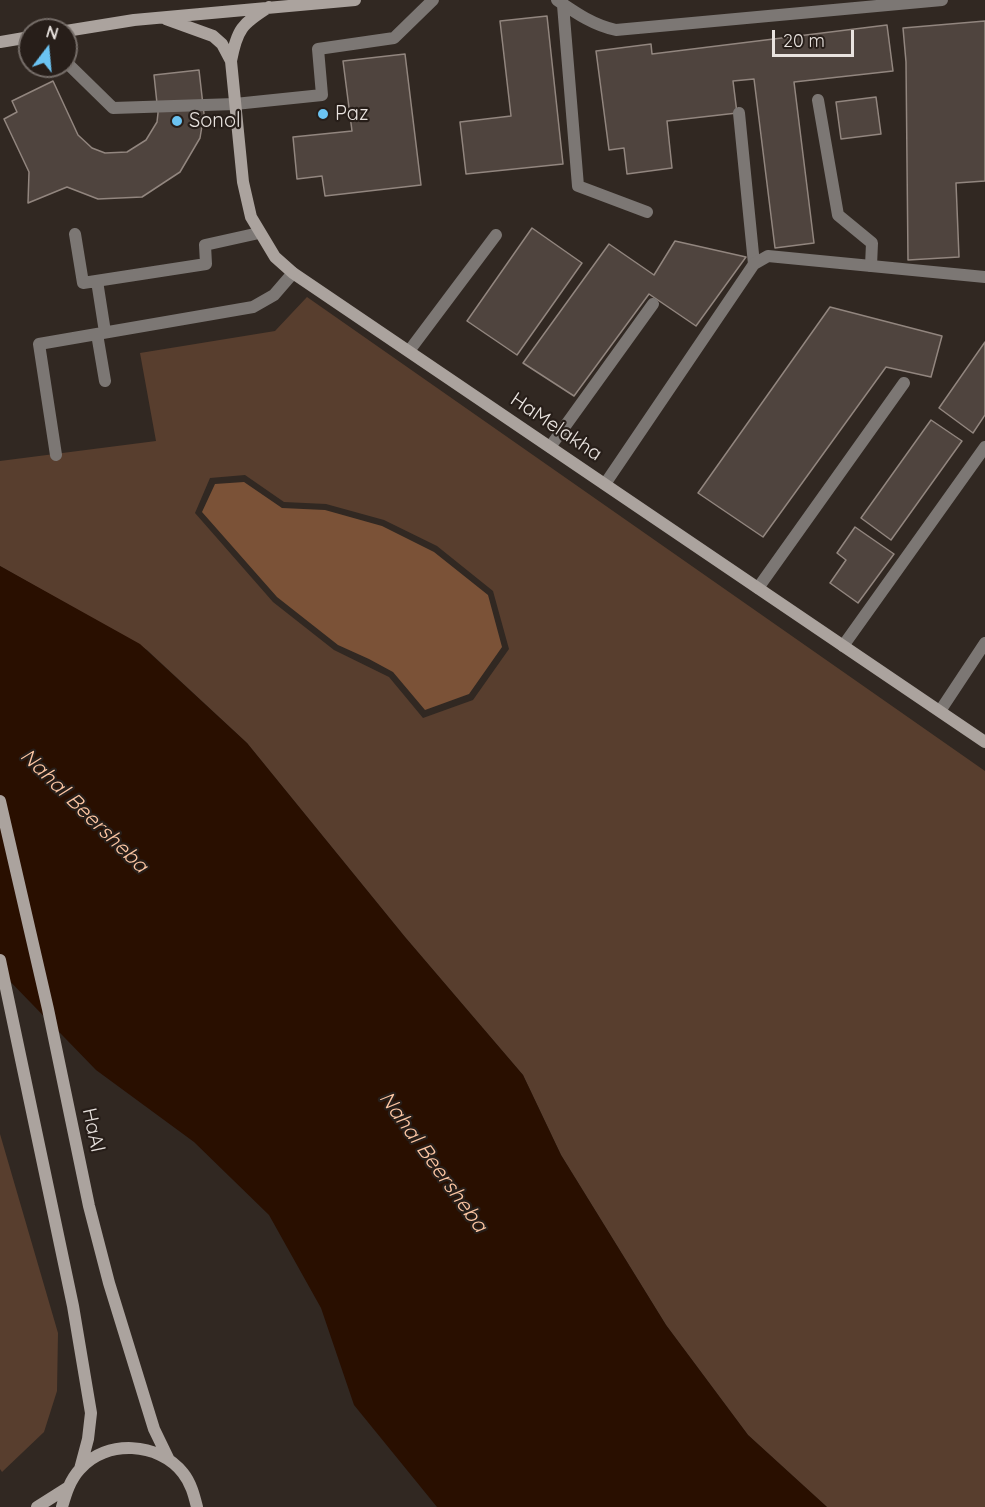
<!DOCTYPE html>
<html>
<head>
<meta charset="utf-8">
<style>
	body { margin:0 }
	#map { position:relative; width:985px; height:1507px; overflow:hidden; background:#312822; font-family:Quicksand,sans-serif }
	canvas { display:block }
	.north { position:absolute; left:18px; top:18px; width:60px; height:60px; box-sizing:border-box; background:#271e19; border:2px solid #756d68; border-radius:50%; rotate:16deg; font-size:16px; font-weight:700; line-height:24px; text-align:center; color:#e9e3df }
	.north::after { content:''; display:block; margin:auto; width:21px; height:27px; background:#6bc3f2; clip-path:polygon(50% 0,100% 100%,50% 72%,0 100%) }
	.scale { position:absolute; left:772px; top:30px; width:82px; height:27px; box-sizing:border-box; border:3px solid #e9e3df; border-top:0; padding-left:8px; font-size:18px; line-height:21px; white-space:nowrap; color:#e9e3df; -webkit-text-stroke:4px #271e19; paint-order:stroke }
</style>
</head>
<body>
<div id="map">
<canvas width="985" height="1507"></canvas>
<div class="north">N</div>
<div class="scale">20 m</div>
</div>
<script>
const g = document.querySelector('canvas').getContext('2d');
g.lineJoin = 'round';
function fill(path, color) { g.fillStyle = color; g.fill(path, 'evenodd'); }
function strokePath(path, color, width, dash) { g.strokeStyle = color; g.lineWidth = width; g.lineCap = dash ? 'butt' : 'round'; g.setLineDash(dash || []); g.stroke(path); }
function write(font, color, halo, rows, align = 'center') {
  g.font = font + ' Quicksand,sans-serif'; g.lineWidth = 4.5; g.setLineDash([]); g.textBaseline = 'middle'; g.strokeStyle = halo; g.fillStyle = color; for (const [text, x, y, turn = 0] of rows) {
    g.save(); g.translate(x, y); g.rotate((+turn || 0) * Math.PI / 180); g.textAlign = isNaN(turn) ? turn : align; if (halo) g.strokeText(text, 0, 0); g.fillText(text, 0, 0); g.restore();
  }
}
fill(new Path2D(`
	M307,297L985,771V1507H827L748,1435L666,1325L561,1155L523,1075L405,937L247,743L147,650L0,566V461L156,441L140,353L275,331ZM245,475L284,502L326,504L384,520L437,546L493,591L509,649L473,700L423,718L389,677L334,650L273,602L195,513L210,478Z
	M0,1134L58,1333L57,1391L44,1432L2,1472L0,1469Z`), '#583e2e');
fill(new Path2D(`
	M244,482L282,508L325,510L382,526L434,552L488,595L502,647L469,694L425,710L393,672L369,659L338,645L277,597L202,512L215,484Z`), '#7b5237');
fill(new Path2D(`
	M0,566L140,644L247,743L405,937L523,1075L561,1155L666,1325L748,1435L827,1507H437L354,1405L321,1308L269,1215L194,1142L96,1070L0,971Z`), '#290f00');
const building = new Path2D(`
	M547,16L563,164L466,174L460,122L511,116L500,21Z
	M985,21V181L956,183L959,257L908,260L906,62L903,28Z
	M887,25L893,71L794,82L814,243L775,248L754,79L733,81L737,113L667,121L672,168L627,174L624,148L609,150L596,51L651,44L652,54Z
	M405,54L421,185L325,196L322,176L297,179L293,137L352,131L343,61Z
	M199,70L204,114L200,138L180,172L142,197L98,199L67,187L28,203L29,172L4,119L17,112L12,101L53,81L78,135L92,148L105,153L127,152L146,140L157,122L158,113L154,75Z
	M876,97L881,134L841,139L836,102Z
	M532,228L582,263L517,355L467,321Z
	M675,241L746,257L696,326L649,294L574,396L523,363L609,244L654,275Z
	M830,307L942,336L931,377L886,367L763,537L698,493Z
	M985,342V415L973,433L939,408Z
	M931,420L962,441L891,540L861,518Z
	M855,527L894,554L858,603L830,583L846,560L837,553Z`);
fill(building, '#4f443e');
strokePath(building, '#92867f', 1.5);
strokePath(new Path2D(`
	M557,0C576,13 593,25 616,30L942,0
	M563,5L578,186L647,212
	M66,62L113,108L235,104L322,95L318,49L394,38L433,0
	M818,100L838,215L872,243L871,266
	M739,113L754,264
	M75,234L83,283L206,264L205,245L259,233
	M97,281L105,332
	M97,334L105,381
	M409,351L496,235
	M550,447L653,304
	M56,455L39,344L253,307L274,295L293,273
	M758,588L904,383
	M843,646L985,447
	M940,711L985,643`), '#7c7774', 12);
strokePath(new Path2D(`
	M605,484L754,264L768,256L985,277`), '#7c7774', 12);
strokePath(new Path2D(`
	M269,7C242,24 237,29 231,61L243,182L251,217L275,257L293,273L985,742
	M166,19L213,36L222,44L231,61
	M66,31L134,20L355,0
	M0,42L30,37
	M0,801L48,1009L89,1206L109,1283L154,1429L169,1460
	M0,960L73,1306L91,1413L88,1439L80,1469
	M37,1507L67,1488
	M62,1507C66,1493 70,1480 80,1469C106,1439 159,1442 183,1473C191,1483 194,1495 197,1507`), '#aba39e', 12);
for (const [x, y, r, color] of [
	[323,114,6,"#6bc3f2"],
	[177,121,6,"#6bc3f2"]
]) { const dot = new Path2D(); dot.arc(x, y, r, 0, 2 * Math.PI); g.fillStyle = color; g.fill(dot); strokePath(dot, '#271e19', 2); }
write('20px', '#e9e3df', '#271e19', [
	["Paz",335,114],
	["Sonol",189,121]
], 'left');
write('20px', '#e9e3df', '#271e19', [
	["HaMelakha",556,427,34],
	["HaAl",93,1130,78]
]);
write('italic 21px', '#fdc6a3', '#271e19', [
	["Nahal Beersheba",84,811,44],
	["Nahal Beersheba",433,1162,54]
]);
</script>
</body>
</html>
